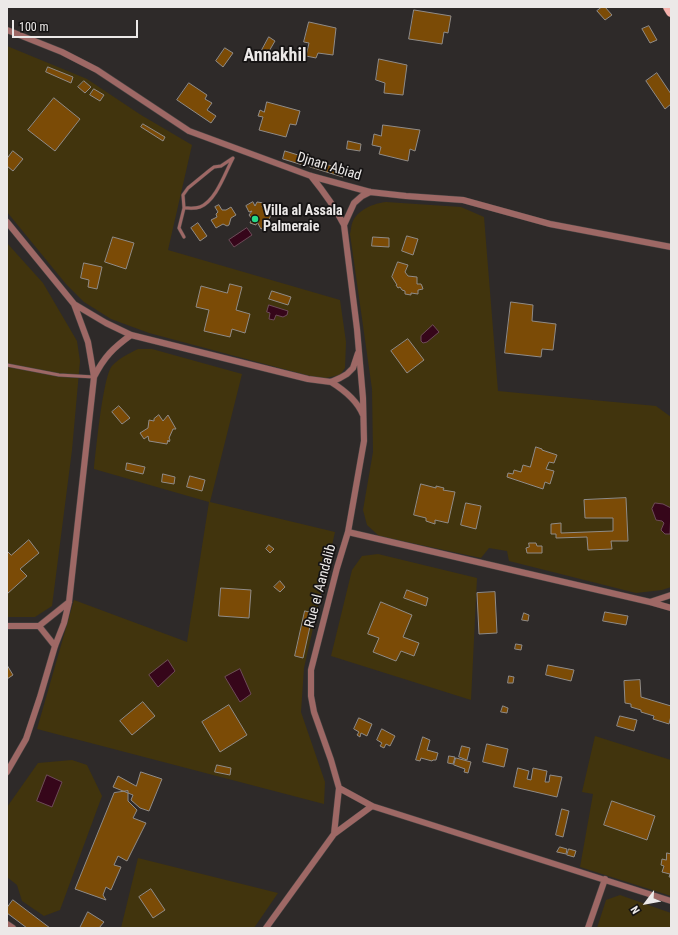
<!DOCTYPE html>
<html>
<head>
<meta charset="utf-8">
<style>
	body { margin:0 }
	#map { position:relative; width:678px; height:935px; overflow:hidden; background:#2e2a29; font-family:"Roboto Condensed",sans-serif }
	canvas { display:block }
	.frame { position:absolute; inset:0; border:8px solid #ece9e8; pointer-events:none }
	.north { position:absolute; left:626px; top:883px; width:40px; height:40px; -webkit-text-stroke:3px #151313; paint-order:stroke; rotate:238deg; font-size:11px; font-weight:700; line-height:16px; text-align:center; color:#ece9e8 }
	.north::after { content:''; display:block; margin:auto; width:14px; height:18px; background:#ece9e8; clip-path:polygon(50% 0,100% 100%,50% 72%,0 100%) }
	.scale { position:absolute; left:12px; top:20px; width:126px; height:18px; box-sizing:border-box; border:2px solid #ece9e8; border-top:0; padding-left:5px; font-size:12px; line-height:14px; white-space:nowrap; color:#ece9e8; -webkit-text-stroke:3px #151313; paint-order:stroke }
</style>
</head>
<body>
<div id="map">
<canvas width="678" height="935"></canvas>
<div class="frame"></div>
<div class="north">N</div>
<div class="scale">100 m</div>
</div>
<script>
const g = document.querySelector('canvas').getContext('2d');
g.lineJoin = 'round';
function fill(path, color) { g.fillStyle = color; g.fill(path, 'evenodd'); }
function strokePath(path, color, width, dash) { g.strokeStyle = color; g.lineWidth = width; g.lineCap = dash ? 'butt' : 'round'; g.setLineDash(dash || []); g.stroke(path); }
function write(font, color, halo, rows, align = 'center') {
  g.font = font + ' "Roboto Condensed",sans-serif'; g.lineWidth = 3.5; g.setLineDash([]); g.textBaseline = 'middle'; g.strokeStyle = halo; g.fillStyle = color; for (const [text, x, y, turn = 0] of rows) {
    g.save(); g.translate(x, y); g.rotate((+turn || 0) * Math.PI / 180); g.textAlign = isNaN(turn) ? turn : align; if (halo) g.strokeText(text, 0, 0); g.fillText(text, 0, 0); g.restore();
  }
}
fill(new Path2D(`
	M7,46L87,79L141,115L192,145L168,250L340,300L346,342L345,368L340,375L321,379L149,333L111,319L84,302L66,284L7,212Z
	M386,202L461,207L484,217L498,391L656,406L671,417V587L662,590L636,593L509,561L507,551L489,548L481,558L379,536L367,525L363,510L373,452L372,389L350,234C351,231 351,225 353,221C358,210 374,203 386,202Z
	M7,243L43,283L77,341L80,361L72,450L52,606L35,617H7Z
	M138,349H152L242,374L210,502L335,532L304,668L301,712L325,782L324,804L37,729L74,600L187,642L209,502L94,469C96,451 103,376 112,366C119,358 128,354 138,349Z
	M378,554L477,578L471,700L331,656L352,570L362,556Z
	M595,736L671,760V896L580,867L593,794L582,792Z
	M72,760L87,765L102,796L60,910L44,916L22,901L17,885L7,877V807L38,763Z
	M138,858L278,893L254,928H121Z
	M620,895L671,913V928H597L606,900Z`), '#41340d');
const water = new Path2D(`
	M247,228L252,235L234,247L229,240Z
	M269,305L288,311L287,315L283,317L276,315L274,320L269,319L270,313L267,312Z
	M433,325L439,332L427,342L423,343L421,341V336Z
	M655,503L663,504L671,508L670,534H665L661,530L664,523L662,521L656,520L652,509Z
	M168,660L175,671L158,687L149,675Z
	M240,669L251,694L240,702L225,677Z
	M47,775L62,782L52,807L37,801Z`);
fill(water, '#36061a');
strokePath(water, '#6d4a58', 1);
const building = new Path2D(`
	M602,7H605L612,15L605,20L597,11Z
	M414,10L451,16L448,33L444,32L442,44L409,39Z
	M309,22L336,28L333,55L318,53L316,58L306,56L309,43L304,42Z
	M649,26L657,40L650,43L642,29Z
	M269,37L275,41L268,53L262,50Z
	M225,48L233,53L223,67L216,61Z
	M379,59L407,65L403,95L384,93L385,83L376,80Z
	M48,67L73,77L71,83L46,72Z
	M657,73L671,94V104L665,109L646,81Z
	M84,81L91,87L85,93L78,87Z
	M189,83L207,95L205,99L212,103L207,110L216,116L211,123L177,100Z
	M94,89L104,95L100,101L90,95Z
	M54,98L80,119L55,151L28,130Z
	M267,102L300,111L296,125L290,124L286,137L259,130L263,117L258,116L260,110L264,112Z
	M143,124L165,137L163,141L141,127Z
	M383,125L420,130L415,151L410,149L408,161L379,154L381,147L372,145L374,134L381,136Z
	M348,141L361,144L360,151L347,149Z
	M13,151L23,159L13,171L7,166V159Z
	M285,151L308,158L306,166L283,159Z
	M312,160L345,170L343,177L310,167Z
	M253,202L255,206L257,202L264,203L262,207H263L267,205L271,210L267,213L271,215L268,222L265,219L264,221L267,225L261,229L257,222L256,225L250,223L252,219L249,215L252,211L249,212L246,206Z
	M219,205L222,210H226L231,207L236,215L231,218L229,225L227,226L223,224L216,228L211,220L217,217L216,214L218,212L215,207Z
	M198,223L207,236L200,241L191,228Z
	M407,236L418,239L413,255L402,251Z
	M113,237L134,243L126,269L105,262Z
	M373,237L389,238V247L372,246Z
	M398,262L408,265L405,272L408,276L417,277V284H421L422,286L423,289L418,290V294L411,293V295L405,294V291L402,290L400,287L398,288L396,285H397L392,277Z
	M84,263L102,267L97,289L88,287L89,280L81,278Z
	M230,284L242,287L236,310L250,314L245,333L232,329L230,337L204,331L209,310L196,307L201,286L227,293Z
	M272,291L291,297L288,305L269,299Z
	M511,302L533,305L532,321L556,324L553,350L542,349L541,357L505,353Z
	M408,339L424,360L407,373L391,351Z
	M119,406L130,418L122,424L112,412Z
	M159,415L163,421L168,415L176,429H173L169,438L170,440L169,442L168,440L167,444L149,441L148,436L144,439L140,433L148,428L149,420L154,421V419Z
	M536,447L542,449V450L557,455L554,463L549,462L546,469L554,471L550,484L545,482L543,489L507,477L508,473L513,474L514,470L521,472L523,465L530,467Z
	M127,463L145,467L143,474L126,470Z
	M163,474L175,477L174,484L162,482Z
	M190,476L205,480L202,491L187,487Z
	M421,484L436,488V486L444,488L443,490L455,492L448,523L435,520V524L426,521V518L414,515Z
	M626,498L628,541H611L612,549L588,550L587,537L556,538V534H551V524L561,523V533L613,531V518H585L584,500Z
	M466,503L481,506L476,529L461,525Z
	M29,540L39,553L20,569L27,576L7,594V551L11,555Z
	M529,543H536L537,546H542V553H527L526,548L529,547Z
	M269,545L274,549L270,553L266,549Z
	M280,581L285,587L280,592L274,587Z
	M221,588L251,590L249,618L219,616Z
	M407,590L428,598L426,606L404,598Z
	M495,592L497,633L479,634L477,593Z
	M381,602L412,615L403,637L419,643L414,656L401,651L396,661L373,652L379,638L368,634Z
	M305,611L313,613L303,658L295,656Z
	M605,612L628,616L626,625L603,621Z
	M524,613L529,615L528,621L522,620Z
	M516,644L522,645L521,650L515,649Z
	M7,665L13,675L7,679Z
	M548,665L574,670L571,681L546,675Z
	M509,676L514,677L513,683H508Z
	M640,680L641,697L671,706V716L669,724L653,719L654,716L641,712V710L631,707V704L625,703L624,681Z
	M143,702L155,716L132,735L120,721Z
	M229,705L247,735L220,752L202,722Z
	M503,706L508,708L507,713L501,712Z
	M620,716L637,720L634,731L617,726Z
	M359,718L372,724L367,736L361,733L360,737L357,735L359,732L354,729Z
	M382,729L395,736L390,746L386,744L384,748L380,746L382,743L377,740Z
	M423,737L430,740L427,750L438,753L436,760H433L432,761L421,758L420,761L416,760Z
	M487,744L508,749L504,767L483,762Z
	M462,746L470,748L467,760L459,757Z
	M449,756L455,757L453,764L448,763Z
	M456,758L471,762L468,773L464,772L465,769L454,765Z
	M217,765L231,768L230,775L215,772Z
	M518,768L529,771L527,779L531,780L533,768L547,771L545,782H549L550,775L562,777L557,797L514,787Z
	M141,772L162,779L149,811L140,808L131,800L133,795L113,787L118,776L136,786Z
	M128,791V801L137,810L133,818L146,823L127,861L118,856L114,865L121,867L111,890L106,887L103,895L106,900L75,889L114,793Z
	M612,801L655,816L647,840L604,825Z
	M562,809L569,811L563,837L556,835Z
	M560,847L567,849L566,854L557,852Z
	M569,849L576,851L574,857L567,855Z
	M667,853L671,854V877H669L670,874L662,872L664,866L661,865L662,859L666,860Z
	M151,889L165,910L153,918L139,897Z
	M13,900L50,928H27L7,913V908Z
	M88,912L104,922L99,928H80Z`);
fill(building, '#7b4b06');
strokePath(building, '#8f8b88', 1);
const lane = new Path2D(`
	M184,237L179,228L184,208L183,195L188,188L210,170L214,167L221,166L233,158C225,173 216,201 200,207C195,209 189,208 184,208
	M7,365L59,375L94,377`);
const street = new Path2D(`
	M7,30L62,52L97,70L189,131L311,176L370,192L406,196L463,200L550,224L671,247
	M311,176C324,192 335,207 344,225
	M7,222L74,304L106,323L131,335L308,379L331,382L340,378L347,374L353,368L358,353
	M94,377C104,357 113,348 131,335
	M331,382C344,390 357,400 363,415
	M348,532L650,602L671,608
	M650,602L671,595
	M7,626H39L69,602
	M39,626L55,646
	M7,772L26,739L40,697L55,646L64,623L69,602L94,377L88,342L74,304
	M339,788L372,806L671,901
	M334,834L372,806
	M7,924L13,928
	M266,928L334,834L339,788L331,760L314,712L311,696V670L337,568L348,532L364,441L363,398L357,329L344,225L354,203L362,196L370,192
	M588,928L605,879`);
const primary = new Path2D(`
	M668,7L671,12`);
strokePath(lane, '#494544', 4);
strokePath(street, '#494544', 7);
strokePath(primary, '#494544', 11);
strokePath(lane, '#9e6865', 3);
strokePath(street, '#9e6865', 6);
strokePath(primary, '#f6b2ad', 10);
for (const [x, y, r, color] of [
	[255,219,4,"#26d886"]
]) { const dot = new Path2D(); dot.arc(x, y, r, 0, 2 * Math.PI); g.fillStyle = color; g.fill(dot); strokePath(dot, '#151313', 1.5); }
write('14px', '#ece9e8', '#151313', [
	["Djnan Abiad",329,167,17],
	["Rue el Aandalib",321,586,-75]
]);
write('bold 14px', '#ece9e8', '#151313', [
	["Villa al Assala",263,211],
	["Palmeraie",263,227]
], 'left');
write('bold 18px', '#ece9e8', '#151313', [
	["Annakhil",275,56]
]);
</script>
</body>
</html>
